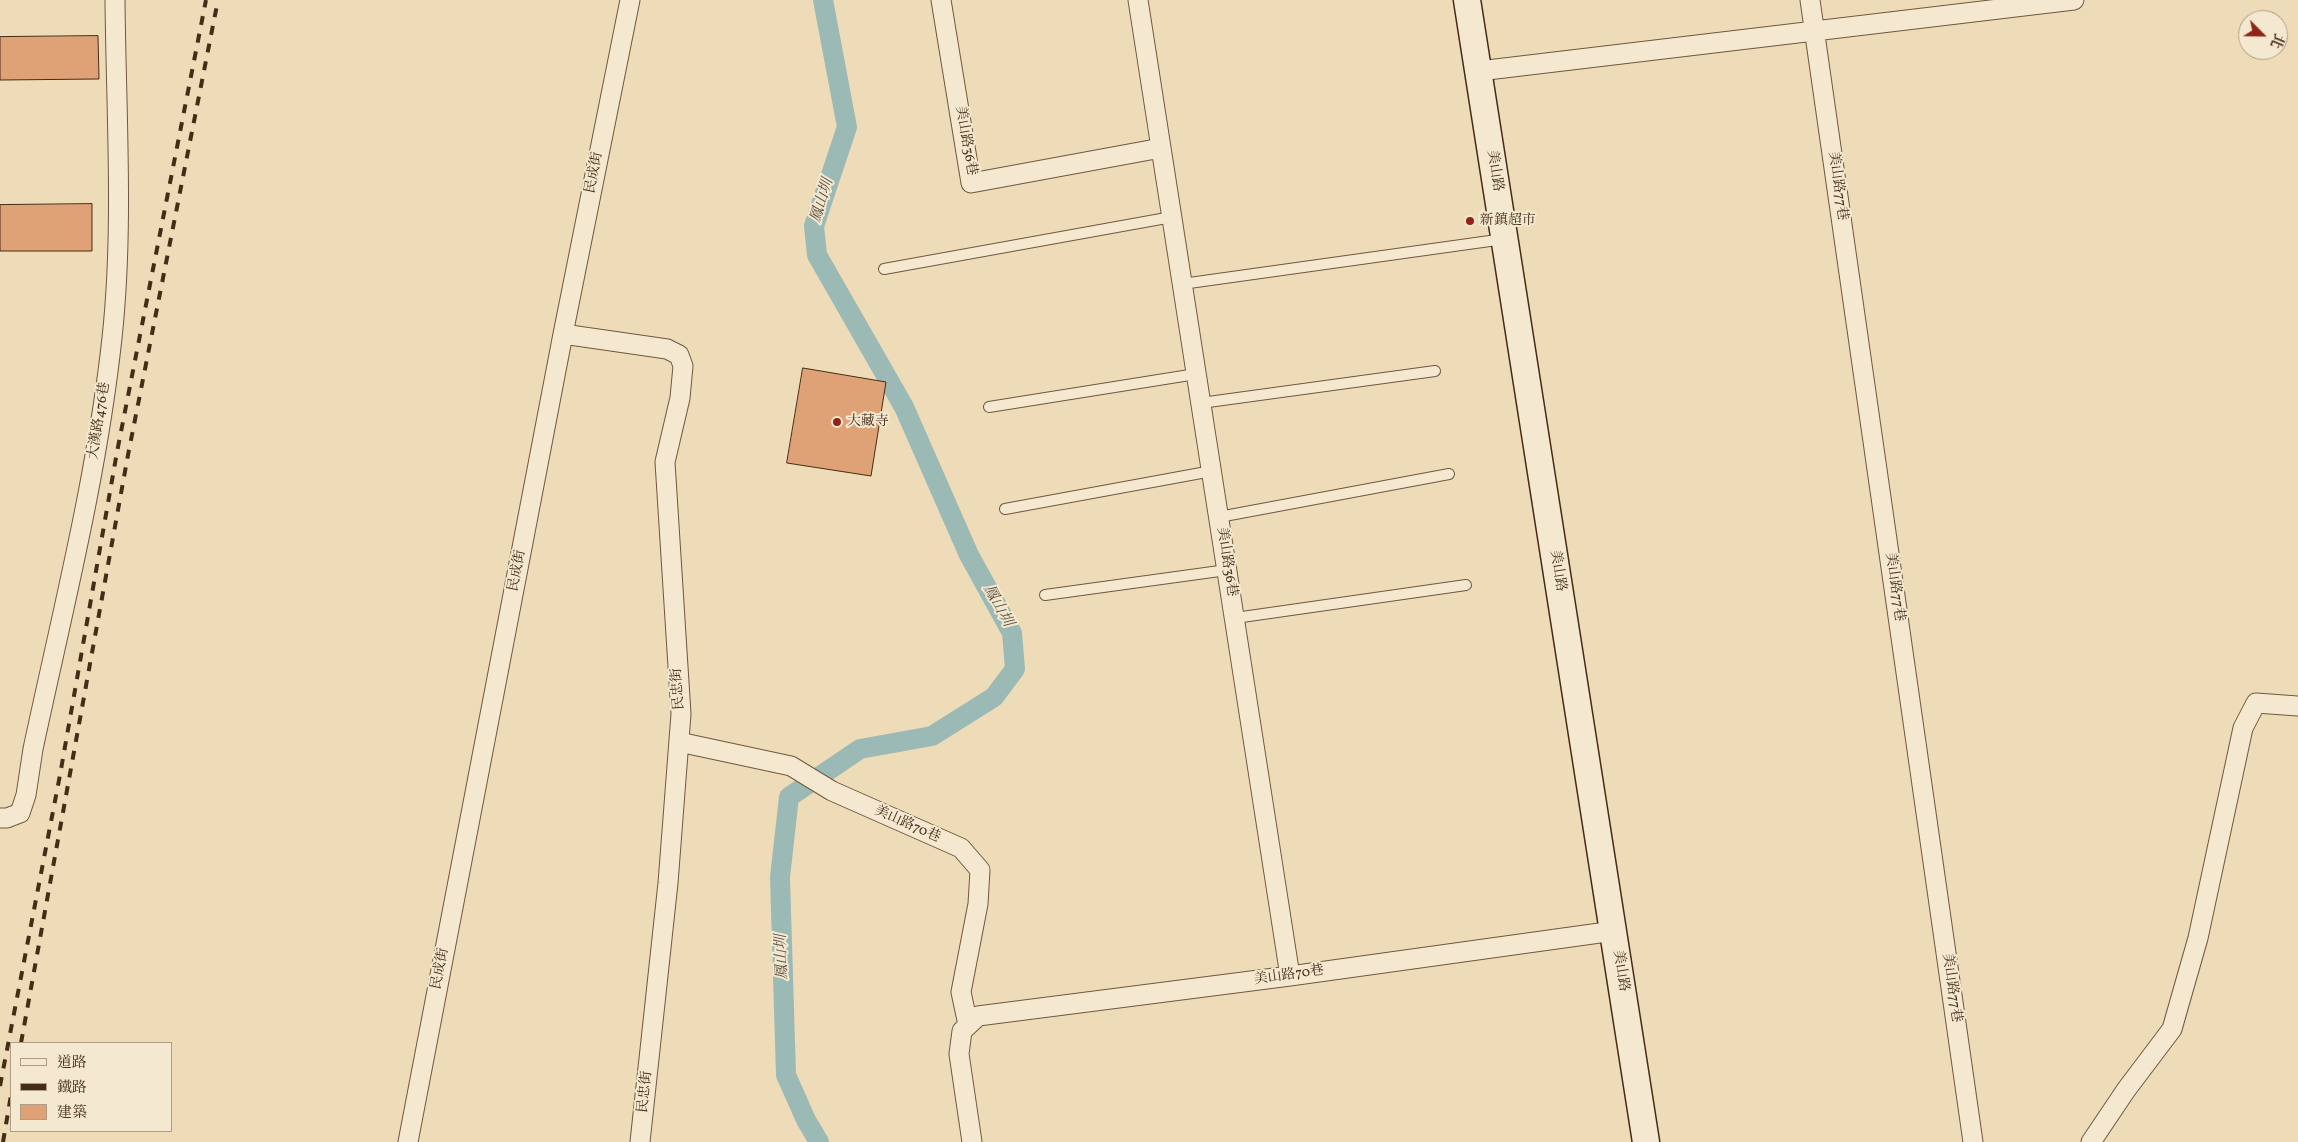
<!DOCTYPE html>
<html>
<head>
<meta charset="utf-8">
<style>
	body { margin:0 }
	#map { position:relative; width:2298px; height:1142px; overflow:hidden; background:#eedcb8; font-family:Vollkorn,"Noto Serif TC",serif }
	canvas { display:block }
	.legend { position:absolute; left:10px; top:1042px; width:162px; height:90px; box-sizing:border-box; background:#f4e8d1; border:1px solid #ae9d87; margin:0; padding:6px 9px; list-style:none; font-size:15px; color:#452c17 }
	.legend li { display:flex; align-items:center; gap:10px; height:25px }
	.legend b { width:25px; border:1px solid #ae9d87 }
	.north { position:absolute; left:2238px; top:10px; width:50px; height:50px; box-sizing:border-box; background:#f4e8d1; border:1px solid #ae9d87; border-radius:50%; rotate:113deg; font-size:14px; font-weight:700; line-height:20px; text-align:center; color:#452c17 }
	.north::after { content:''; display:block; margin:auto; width:18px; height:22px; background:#8f2418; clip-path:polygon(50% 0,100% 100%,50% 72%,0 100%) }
</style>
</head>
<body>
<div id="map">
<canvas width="2298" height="1142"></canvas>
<ul class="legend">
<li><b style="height:6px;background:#f4e8d1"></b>道路</li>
<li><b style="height:6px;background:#452c17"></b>鐵路</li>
<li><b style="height:14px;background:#dfa176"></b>建築</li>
</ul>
<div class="north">北</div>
</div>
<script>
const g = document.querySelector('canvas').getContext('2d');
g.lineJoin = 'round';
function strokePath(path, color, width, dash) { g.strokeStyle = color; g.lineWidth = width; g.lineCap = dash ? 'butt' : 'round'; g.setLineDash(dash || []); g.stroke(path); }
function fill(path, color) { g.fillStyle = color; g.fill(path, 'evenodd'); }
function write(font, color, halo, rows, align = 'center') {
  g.font = font + ' Vollkorn,"Noto Serif TC",serif'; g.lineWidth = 4; g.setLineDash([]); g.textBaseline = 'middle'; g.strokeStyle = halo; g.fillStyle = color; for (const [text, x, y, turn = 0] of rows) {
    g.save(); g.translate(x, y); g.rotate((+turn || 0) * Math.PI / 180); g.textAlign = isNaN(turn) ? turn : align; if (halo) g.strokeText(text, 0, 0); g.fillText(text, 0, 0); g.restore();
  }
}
strokePath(new Path2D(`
	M819,1142L806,1120L786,1075L780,877L789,797L860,749L932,736L994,697L1015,669L1012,633L969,555L904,407L817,255L814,226L847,127L823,0`), '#9bbab6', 20);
const building = new Path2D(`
	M98,36L99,79L0,80V37Z
	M92,204V251H0V205Z
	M803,368L886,382L871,476L787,463Z`);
fill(building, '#dfa176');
strokePath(building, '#452c17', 1);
const lane = new Path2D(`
	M884,269L1172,217
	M1182,284L1504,239
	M1201,403L1435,371
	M989,407L1196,374
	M1005,509L1212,471
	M1219,517L1449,474
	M1045,595L1227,570
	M1235,618L1466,585`);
const street = new Path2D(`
	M941,0L971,183L1161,148
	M1138,0L1290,976
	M1810,0L1973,1142
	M1479,71L2074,0
	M563,334L667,349L679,355L683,366L680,398L665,462L681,714L668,883L640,1142
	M679,742L791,766L832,791L961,848L980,870L978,904L961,992L968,1025
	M0,818H7L20,813L26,795L33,749C62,613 97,477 112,338C124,227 116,112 115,0
	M408,1142L563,334L630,0
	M972,1142L959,1054L962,1031L978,1016L1290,976L1614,931
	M2091,1142L2126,1090L2172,1029L2198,938L2243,728L2256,703L2298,706`);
const secondary = new Path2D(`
	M1467,0L1646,1142`);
strokePath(lane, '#6f583f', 12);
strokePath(street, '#6f583f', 21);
strokePath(secondary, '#452c17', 29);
strokePath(lane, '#f4e8d1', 10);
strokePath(street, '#f4e8d1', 19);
strokePath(secondary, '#f4e8d1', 26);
strokePath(new Path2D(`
	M21,1043L128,455L218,0
	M0,1086L60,775L117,452L206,0
	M3,1142L11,1095`), '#452c17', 4, [9, 9]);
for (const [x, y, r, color] of [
	[1470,221,5,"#8f2418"],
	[837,422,5,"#8f2418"]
]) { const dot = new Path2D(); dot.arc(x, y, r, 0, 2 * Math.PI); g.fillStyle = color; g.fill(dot); strokePath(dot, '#f4e8d1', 2); }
write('14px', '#452c17', '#f4e8d1', [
	["美山路36巷",965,141,80],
	["美山路",1494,171,81],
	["民成街",595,173,-79],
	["美山路77巷",1837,186,82],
	["大漢路476巷",100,421,-81],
	["美山路36巷",1226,562,81],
	["民成街",518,571,-79],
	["美山路",1557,571,81],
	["美山路77巷",1894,587,82],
	["民忠街",679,689,-94],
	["美山路70巷",907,825,24],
	["民成街",441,969,-79],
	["美山路",1620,971,81],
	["美山路70巷",1289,976,-8],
	["美山路77巷",1951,988,82],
	["民忠街",646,1092,-84]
]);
write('14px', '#452c17', '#f4e8d1', [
	["新鎮超市",1480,221],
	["大藏寺",847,422]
], 'left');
write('italic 15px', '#5a503f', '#f4e8d1', [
	["鳳山圳",823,201,-73],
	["鳳山圳",997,606,61],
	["鳳山圳",783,957,-92]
]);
</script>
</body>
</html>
